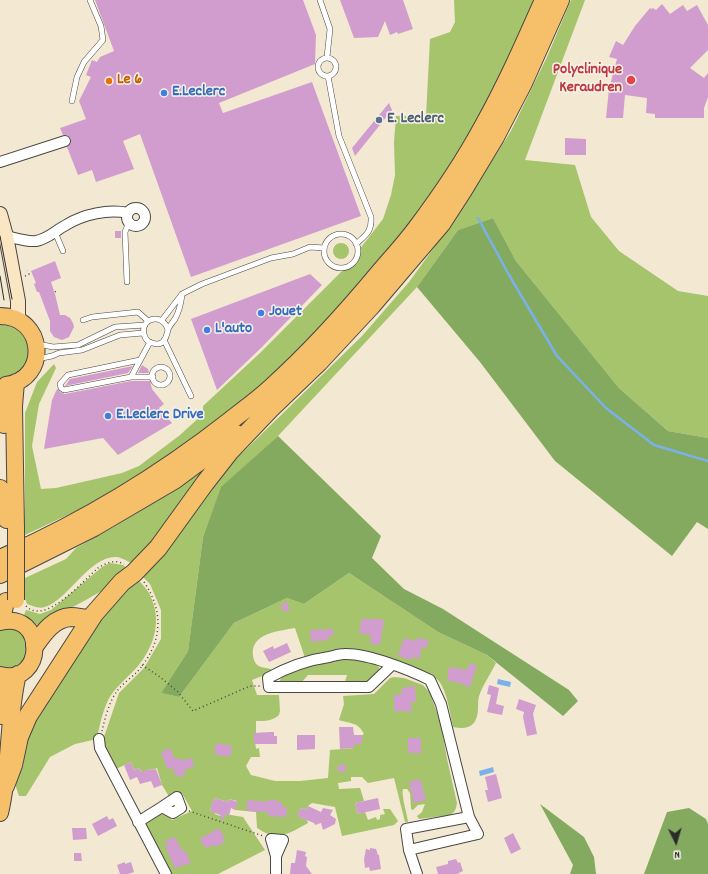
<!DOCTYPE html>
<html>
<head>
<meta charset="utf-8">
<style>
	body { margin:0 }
	#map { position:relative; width:708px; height:874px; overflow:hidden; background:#f3e8d1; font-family:Dekko,sans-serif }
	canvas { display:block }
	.north { position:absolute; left:656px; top:822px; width:40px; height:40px; -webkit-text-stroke:3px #f7f3e8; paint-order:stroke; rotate:175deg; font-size:11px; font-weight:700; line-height:16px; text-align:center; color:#2b2b2b }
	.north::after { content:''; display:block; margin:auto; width:14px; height:18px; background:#2b2b2b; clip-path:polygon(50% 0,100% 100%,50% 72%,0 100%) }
</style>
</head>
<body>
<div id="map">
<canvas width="708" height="874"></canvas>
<div class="north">N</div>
</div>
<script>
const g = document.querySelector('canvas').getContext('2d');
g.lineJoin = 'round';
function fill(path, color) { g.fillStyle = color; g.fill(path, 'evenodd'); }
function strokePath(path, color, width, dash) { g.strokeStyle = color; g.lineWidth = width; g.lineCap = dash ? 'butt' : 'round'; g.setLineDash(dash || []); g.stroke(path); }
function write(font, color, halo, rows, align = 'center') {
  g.font = font + ' Dekko,sans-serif'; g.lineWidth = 3; g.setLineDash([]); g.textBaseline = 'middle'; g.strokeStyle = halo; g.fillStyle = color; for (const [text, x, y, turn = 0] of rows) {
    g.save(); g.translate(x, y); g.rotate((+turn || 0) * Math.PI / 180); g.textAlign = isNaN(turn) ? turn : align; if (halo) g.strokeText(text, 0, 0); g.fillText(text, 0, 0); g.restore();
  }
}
fill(new Path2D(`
	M454,0H534L513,50L492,94L462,147L433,192L402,235L300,352L213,427L112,494L23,536L25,505V413L37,382L54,364L56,368L39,404L32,446L41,489L56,488L122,473L139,466L180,435L203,414V406L260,353L342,271L352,266L359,257V250L383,219L391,195L395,175L394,142L396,116H426L430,39L450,32L455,22Z
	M571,0H585L525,160L575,165L591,217L619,251L678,291L708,296V438L668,431L619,388L516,261L493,218L458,230L417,287L278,436L221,488L203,537L188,651L161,693L179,697L234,623L287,598L304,604L349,573L438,632L487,655L496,663C491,673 483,685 479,696C478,700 478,705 478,709C477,726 469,730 453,727C450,714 447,690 438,680C426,667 363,650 345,650C331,651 319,654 305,658L295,628C279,631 250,633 253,656C255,668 262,667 271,669L272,672L252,680L257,695H279L280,711L279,715C272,721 266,721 256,721V733H254L256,749L259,748L260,757H251L246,766L251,775L275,781H300L328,778L330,750L354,748V744H362V735L364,734C358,722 351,724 339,720L344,704L343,696L374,694L390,678L394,677L404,678L423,685L430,693L441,724L447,759L457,803C456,809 455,812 450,815L419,819L417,816L422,812L425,804L418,805L413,810L411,809L410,793L407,789H403C401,796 407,813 408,822H405L394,778L368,783L362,777H351V781L338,783L339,789L360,788L364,801L355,803L358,814L365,812L368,820L376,817L377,820L380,819V815L385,814L383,809H390L398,821L394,825L342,836L335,807L312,803L308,806L306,810L301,808L298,816L307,820L308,823C288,834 278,842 257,828L256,812L235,810L237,801L229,799L228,802L215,798L214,801H213L210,811L215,812V814L220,816L225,814L243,817L265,850L218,874H171C164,861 145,836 147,822L165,811L172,820L192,811L182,793L170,798L162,785L157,768L152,770L150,769L142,773L139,768L134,770L131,762L116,769L102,745L104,737L119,693L144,668L161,639V610L150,584L141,575L156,561L235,460L362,336L409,282L459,213L511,131L547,57Z
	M333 251a8 8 0 1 1 16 0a8 8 0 1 1-16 0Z
	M0,325C30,325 41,364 12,375C8,377 4,379 0,378Z
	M215,461L136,566C131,563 123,558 117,557C90,555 69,599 45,607C39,609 33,606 27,604L24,596L25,578L66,559L76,548L112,528L161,498Z
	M110,563L123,565L130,571C102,594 70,607 40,626L31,622L24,615L26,610L40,614L51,610L102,567Z
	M137,578C141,583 147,589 150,595C162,620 155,645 138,666C129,676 119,684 111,695C104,705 99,727 97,739L75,744L50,757L26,796H19L15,784L28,728L82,641Z
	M13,628L24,635L28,654C19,666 15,670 0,667V629Z
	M348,659C358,660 371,660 379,667V672L368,682H345L347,675H308L301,683H280V680L282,677L313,665Z`), '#a5c46b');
fill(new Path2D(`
	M493,218L516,261L619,388L668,431L708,438V529L697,522L672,556L555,461L480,362L417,287L458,230Z
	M278,436L381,536L372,558L404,589L443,609L569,690L578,701L563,716L487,655L438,632L349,573L304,604L287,598L234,623L179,697L161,693L188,651L203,537L221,487Z
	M540,804L584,837L594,857L596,874H570L573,865Z
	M689,808L706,819L708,824V874H644L667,812Z`), '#84aa5f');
fill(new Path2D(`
	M498,679L511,682L510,687L497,684Z
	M493,767L494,772L480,776L479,771Z`), '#7ab1e9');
strokePath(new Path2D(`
	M478,218L509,275L557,356L606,408L654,445L708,461`), '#7ab1e9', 2.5);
fill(new Path2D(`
	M95,0H303L316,35L315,64L219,103L223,113L312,82L361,216L191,277L140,134L123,141L134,169L96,182L92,170L78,175L67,147L71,143V139L67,135H63L60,128L86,119L79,101L91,77L86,75L92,60L97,62L100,57L114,51Z
	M340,0H403L413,29L398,34L397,32L390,35L385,21L378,37L354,38Z
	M662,4L670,14L683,5L687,11L697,5L708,25V50L690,68L704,78L708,73V97L704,108V118H655V114L646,113L647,98L625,95L623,118H606L609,89L617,59L609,57L616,41L623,45L635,26L650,8L651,9L653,8L656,10Z
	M389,103L392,110L355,156L352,148Z
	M565,138L586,139V155H565Z
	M115,231H121V238H115Z
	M55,261L61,278L51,282L55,294L60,315H65L70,318L73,323L74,327L69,337L62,340L54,337L50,331V321L39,292H37L34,284L36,283L31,271Z
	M310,274L322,285L262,347L217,390L191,319Z
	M142,365L148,369L149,373H138Z
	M133,366L128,373L65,386L70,379Z
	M131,381H150L152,389L164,404L159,408L172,423L118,455L103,438L44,449L52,400L57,389L62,393L65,394Z
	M287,602L290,610L283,612L281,604Z
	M362,618L374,620V618L384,620L380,645L370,643L371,635L359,633Z
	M333,629V636L328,637V640L311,642L310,630Z
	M404,638L415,641L416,639L421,638L429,641L426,648L422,647L419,659L412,657L411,660L398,656Z
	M287,643L291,652L269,662L263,651L273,646L274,649Z
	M470,663L477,666L470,687L463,685V684L447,680L449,667L467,670Z
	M489,685L499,688L496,704L504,706L502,715L487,712L491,695L487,694Z
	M415,686L416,702H411V713L406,711H394V695L402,694L401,688Z
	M519,699L536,705L533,714L537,734L527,736L523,717L524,712L516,709Z
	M339,727H353L354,735H362V744H354V748L340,749Z
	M270,732H274V736H277V744H254V733Z
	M297,735H315V749L297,750Z
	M408,738H421V753H408Z
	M216,743L232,746L230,757L214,754Z
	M170,748L174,758L185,760L192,758L194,766L185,770L183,777L174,775L175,770L167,768L161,752Z
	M131,762L134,770L139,768L141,772L150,769L152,770L156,769L162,785L154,788L151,781L140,784L137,777L130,780L124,765Z
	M338,765H346V771L338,772Z
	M496,774L502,798L488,802L485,790H488L485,777Z
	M420,779L426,800L414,803L409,782Z
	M215,798L228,802L229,799L238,802L235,810L231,808L229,816L225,814L223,822L220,815L210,811L213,800L214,801Z
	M378,798L380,809L358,814L355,803Z
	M247,800L268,802V800H277V802H282V807H287L286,817L268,816V812L247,811Z
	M308,806L321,812L323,808L333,810L330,815L336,819L335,824L323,830L321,823L315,825L314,823L297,816L301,808L306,810Z
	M107,816L109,820L113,818L117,826L98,836L92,824Z
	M72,828H86L87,839L73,840Z
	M217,829L220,830L224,836L222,837L225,842L214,847L213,845L207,848L206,846L204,847L200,838L213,832V831Z
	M513,833L521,849L511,854L504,838Z
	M175,837L182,851L185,850L191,863L175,868L165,846L168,845L165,841Z
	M370,848L376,849L378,855H379L381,869L370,871L369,867L365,868L364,859L366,849L370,850Z
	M297,850L306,852L305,856L307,857L306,866L312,874H290L291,863H295Z
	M74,853H81L82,861H74Z
	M456,859L458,863L460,862L463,871L457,874H438L436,867L448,864V861Z
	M125,862V864L131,862L134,872L128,874H120L117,865Z`), '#d19dce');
const lane = new Path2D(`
	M320,0L330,29L327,57
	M318 67a9 9 0 1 1 18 0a9 9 0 1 1-18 0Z
	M328,76L339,136L371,217C372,232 366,235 356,244
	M72,101L77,77L84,62L103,40L101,26L90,0
	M55,232L63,251
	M324 251a17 17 0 1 1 34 0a17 17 0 1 1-34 0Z
	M127,282L125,232L129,222
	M83,320L92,317L138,312L148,321
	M162,320L182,294L202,284L271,258L293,254L310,247L324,248
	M168,330C163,312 140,318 144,334C145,339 148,342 152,343C164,347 166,338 168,330C169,326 173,322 175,319C179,312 181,303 182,295
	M164,340L191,396
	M38,344L53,347L78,345L115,327L145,325
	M37,359L52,356L59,353L82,350L120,335L143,333
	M140,360L68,375L60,384L61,388L64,390L131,377L150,342
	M152 376a9 9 0 1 1 18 0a9 9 0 1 1-18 0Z
	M131,377H153`);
const street = new Path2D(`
	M0,162L65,141
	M127 217a9 9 0 1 1 18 0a9 9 0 1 1-18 0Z
	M6,236C15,238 27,242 36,241C48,239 56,230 66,225C84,214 108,209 128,213
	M392,665L369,687H269L268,678C288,667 307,660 329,657C334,656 339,654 344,654C367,653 410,670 430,680L441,704L469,817L478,834L409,850L417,874
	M99,739L100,748L166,874
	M138,822L162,807L173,813L181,808L177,797L162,807
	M409,850L406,829L469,817
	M276,874V856L271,839L283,840L276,856`);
const secondary = new Path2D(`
	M0,214L6,236L18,301V320`);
const primary = new Path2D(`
	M0,316C45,316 50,379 6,385
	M0,393L4,407V425
	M16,529L14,406L16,382
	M2,621L6,601
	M0,622C47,610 45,687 0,675
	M0,686L3,699L2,716
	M0,813C11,767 7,720 18,674`);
const highway = new Path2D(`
	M0,489L7,519
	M0,559C82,523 160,476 230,421C244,410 258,400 271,388C311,352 347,312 381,271C393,257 406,243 417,228C441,196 464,162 483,127C506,86 525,43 544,0
	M0,574L94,527L174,480L236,434
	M35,645C44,632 54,618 71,617C78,617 84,619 90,619
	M5,786L13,765L19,737L28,716L94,614L122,582L134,573L158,548L205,483L230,451L270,409L319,362L372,305L441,224L463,190L495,137L523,83L560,0`);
strokePath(lane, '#494744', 6);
strokePath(street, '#494744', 12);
strokePath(secondary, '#494744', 16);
strokePath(primary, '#494744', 18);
strokePath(highway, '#494744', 20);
strokePath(new Path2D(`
	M25,276L29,274L27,271
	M55,292L58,290
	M26,606C45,626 83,581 98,568C106,563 115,559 124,564
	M142,665L160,677L178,692L193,711L250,686H260
	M102,731C105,718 109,702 117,691C122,684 131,678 137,672C162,644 165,613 144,582
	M189,811L263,836`), '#494744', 1.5, [1, 3]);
strokePath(lane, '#fff', 5);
strokePath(street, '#fff', 10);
strokePath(secondary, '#fbe6c4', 14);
strokePath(primary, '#f6c06b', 16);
strokePath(highway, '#f6c06b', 18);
strokePath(new Path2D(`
	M0,236L12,299
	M0,276L4,300`), '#2b2b2b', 1);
const primaryBridge = new Path2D(`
	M16,600V529`);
strokePath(primaryBridge, '#494744', 18, []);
strokePath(primaryBridge, '#f6c06b', 16);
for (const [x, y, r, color] of [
	[631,80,5,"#e0444e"],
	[109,81,4,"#e8710a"],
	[164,93,4,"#3f7fe0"],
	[379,120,4,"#5c6f8a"],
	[261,313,4,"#3f7fe0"],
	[207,330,4,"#3f7fe0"],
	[108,416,4,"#3f7fe0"]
]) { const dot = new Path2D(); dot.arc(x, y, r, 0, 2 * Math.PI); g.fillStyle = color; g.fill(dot); strokePath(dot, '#f7f3e8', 1.5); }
write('bold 16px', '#be3a42', '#f7f3e8', [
	["Polyclinique",622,71],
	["Keraudren",622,89]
], 'right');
write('bold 16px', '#c56008', '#f7f3e8', [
	["Le 6",117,81]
], 'left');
write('bold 16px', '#366cbe', '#f7f3e8', [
	["E.Leclerc",172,93],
	["Jouet",269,313],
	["L'auto",215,330],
	["E.Leclerc Drive",116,416]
], 'left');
write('bold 16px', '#4e5e75', '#f7f3e8', [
	["E. Leclerc",387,120]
], 'left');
</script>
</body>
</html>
